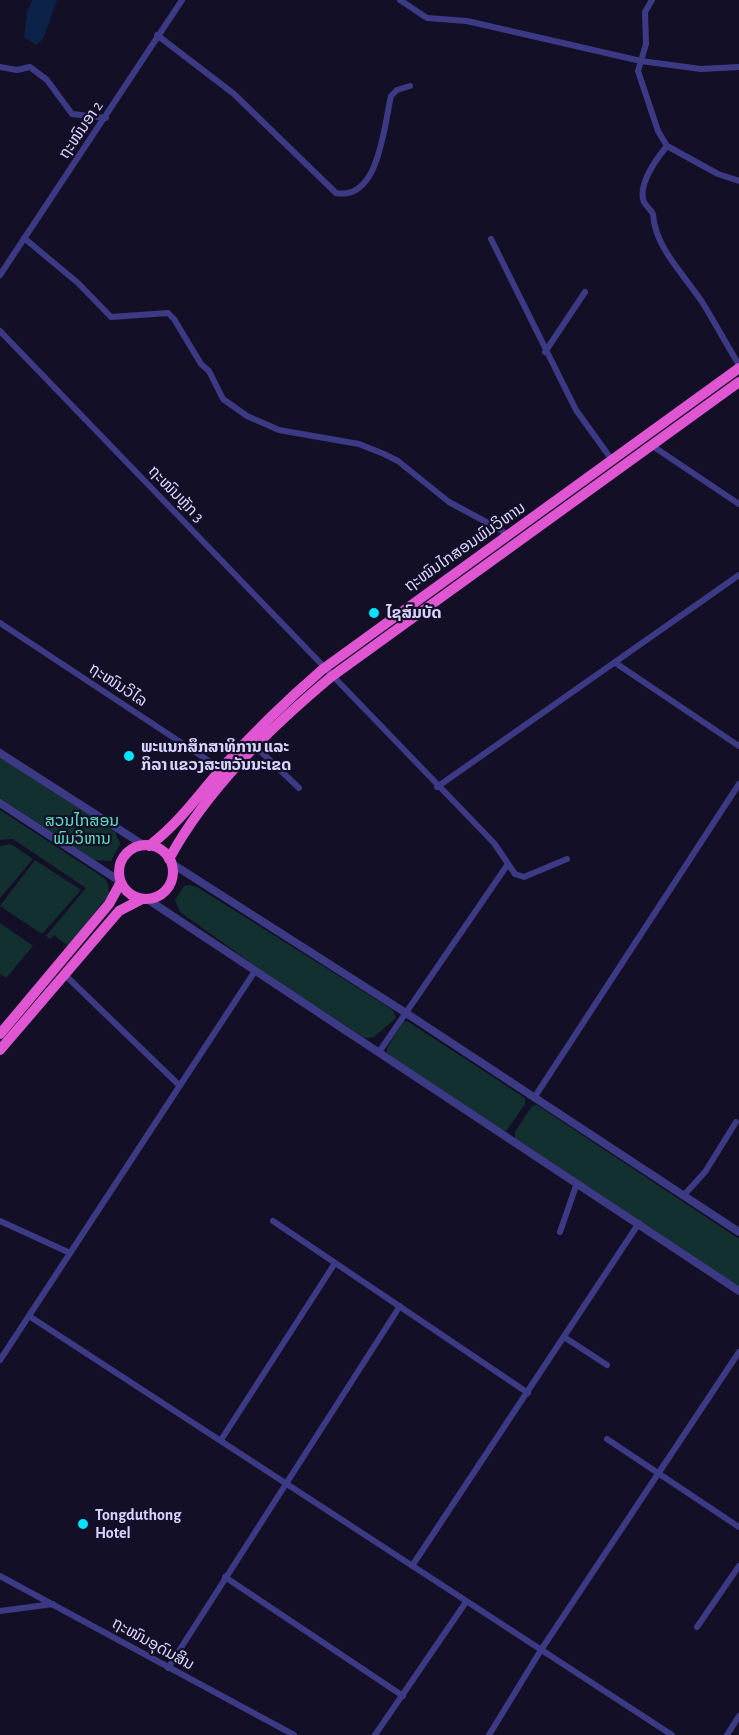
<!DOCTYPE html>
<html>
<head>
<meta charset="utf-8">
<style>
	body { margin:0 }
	canvas { display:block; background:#130f26 }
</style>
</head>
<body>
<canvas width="739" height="1735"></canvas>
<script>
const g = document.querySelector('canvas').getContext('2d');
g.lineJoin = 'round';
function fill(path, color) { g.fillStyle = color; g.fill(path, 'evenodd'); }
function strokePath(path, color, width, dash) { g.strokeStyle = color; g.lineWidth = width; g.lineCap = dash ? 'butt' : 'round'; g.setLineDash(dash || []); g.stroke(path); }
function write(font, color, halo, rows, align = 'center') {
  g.font = font + ' "Alegreya Sans","Noto Sans Lao",sans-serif'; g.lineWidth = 4.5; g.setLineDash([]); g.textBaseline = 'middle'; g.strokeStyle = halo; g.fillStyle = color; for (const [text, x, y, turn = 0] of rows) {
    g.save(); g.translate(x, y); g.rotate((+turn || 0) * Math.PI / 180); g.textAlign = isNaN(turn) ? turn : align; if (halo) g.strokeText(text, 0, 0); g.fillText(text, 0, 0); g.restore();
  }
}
fill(new Path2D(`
	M0,756L115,832L120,844L111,861L94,860L0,798Z
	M0,810L104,878L108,884L109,895L68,946L54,935L50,939L46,936L86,888L13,839L0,840Z
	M11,844L33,859L0,898V846Z
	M35,860L81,890L42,934L0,906Z
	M190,885L197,887L393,1010L396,1018L374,1037L365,1038L271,977L180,912L175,900L184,886Z
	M0,923L33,946L6,978L0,974Z
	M407,1021L525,1098V1104L507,1130L503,1131L387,1053V1048L403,1022Z
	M537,1105L739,1239V1287L515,1138V1132L532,1106Z`), '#12302f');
fill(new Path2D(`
	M32,0H57L43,39L36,45L24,37L27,13Z`), '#0c2248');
strokePath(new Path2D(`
	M400,0L427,18L467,21L641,61L701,69L739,67
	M652,0L645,12L646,44L638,71L658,131L667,146L718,174L739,181
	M157,35L234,94L336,193C379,201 384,126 391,96L397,90L410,86
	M0,67L17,70L30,67L47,80L72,114L106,118
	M667,146C657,158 637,185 644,202C646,206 651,210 653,214C655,249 686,276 704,305C716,325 727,345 739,365
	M24,238L78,283L111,317L168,313L174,319L201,364L209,371L223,399L247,416L279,430L359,444L384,454L398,461L449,502L501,530L508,536
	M491,239L576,410L612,460
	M0,275L182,0
	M0,331L494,843L515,874L524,877L567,859
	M545,352L585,292
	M651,445L739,504
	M0,623L221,769
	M617,664L739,746
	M256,747L299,788
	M437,787L739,575
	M65,975L180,1086
	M379,1052L508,864
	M534,1098L739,784
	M684,1195L705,1172L736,1122
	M0,1221L70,1253
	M273,1221L528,1393
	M560,1232L577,1183
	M29,1316L672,1735
	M564,1337L607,1365
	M0,1360L255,971
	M607,1439L739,1527
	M221,1440L335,1263
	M412,1566L639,1223
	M0,1576L294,1735
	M225,1577L403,1696
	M0,1611L53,1604
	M697,1627L739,1566
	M168,1668L400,1306
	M375,1735L466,1602
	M489,1735L541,1650L739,1352
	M727,1735L739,1716`), '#3d3a85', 6);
strokePath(new Path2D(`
	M0,753L145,846
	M0,803L121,882
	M171,863L406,1013L739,1232
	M147,899L739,1291`), '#3d3a85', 8);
strokePath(new Path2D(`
	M119 872a27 27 0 1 1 54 0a27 27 0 1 1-54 0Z
	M149,846C178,824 198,796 221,769C253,733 287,700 323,669L739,368
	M169,859C207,789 270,728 331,677L739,382
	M0,1034L109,904L121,882
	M0,1050L119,911L142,899`), '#e055d1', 10);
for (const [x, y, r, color] of [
	[374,613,6,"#00e5ff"],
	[129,756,6,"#00e5ff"],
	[83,1524,6,"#00e5ff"]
]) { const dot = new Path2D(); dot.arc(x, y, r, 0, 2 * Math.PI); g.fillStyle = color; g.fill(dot); strokePath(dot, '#130f26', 2); }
write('16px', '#d9d4ff', '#130f26', [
	["ຖະໜົນອາ 2",81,130,-56],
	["ຖະໜົນຫຼັກ 3",176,494,46],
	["ຖະໜົນໄກສອນພົມວິຫານ",465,547,-35],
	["ຖະໜົນວິໄລ",118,685,33],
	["ຖະໜົນອຸດົມສິນ",153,1644,29]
]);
write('bold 16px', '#d9d4ff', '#130f26', [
	["ໄຊສົມບັດ",386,613],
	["ພະແນກສຶກສາທິການ ແລະ",141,747],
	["ກິລາ ແຂວງສະຫວັນນະເຂດ",141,765],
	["Tongduthong",95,1515],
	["Hotel",95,1533]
], 'left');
write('16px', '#5fe0c0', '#130f26', [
	["ສວນໄກສອນ",82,821],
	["ພົມວິຫານ",82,839]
]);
</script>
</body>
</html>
